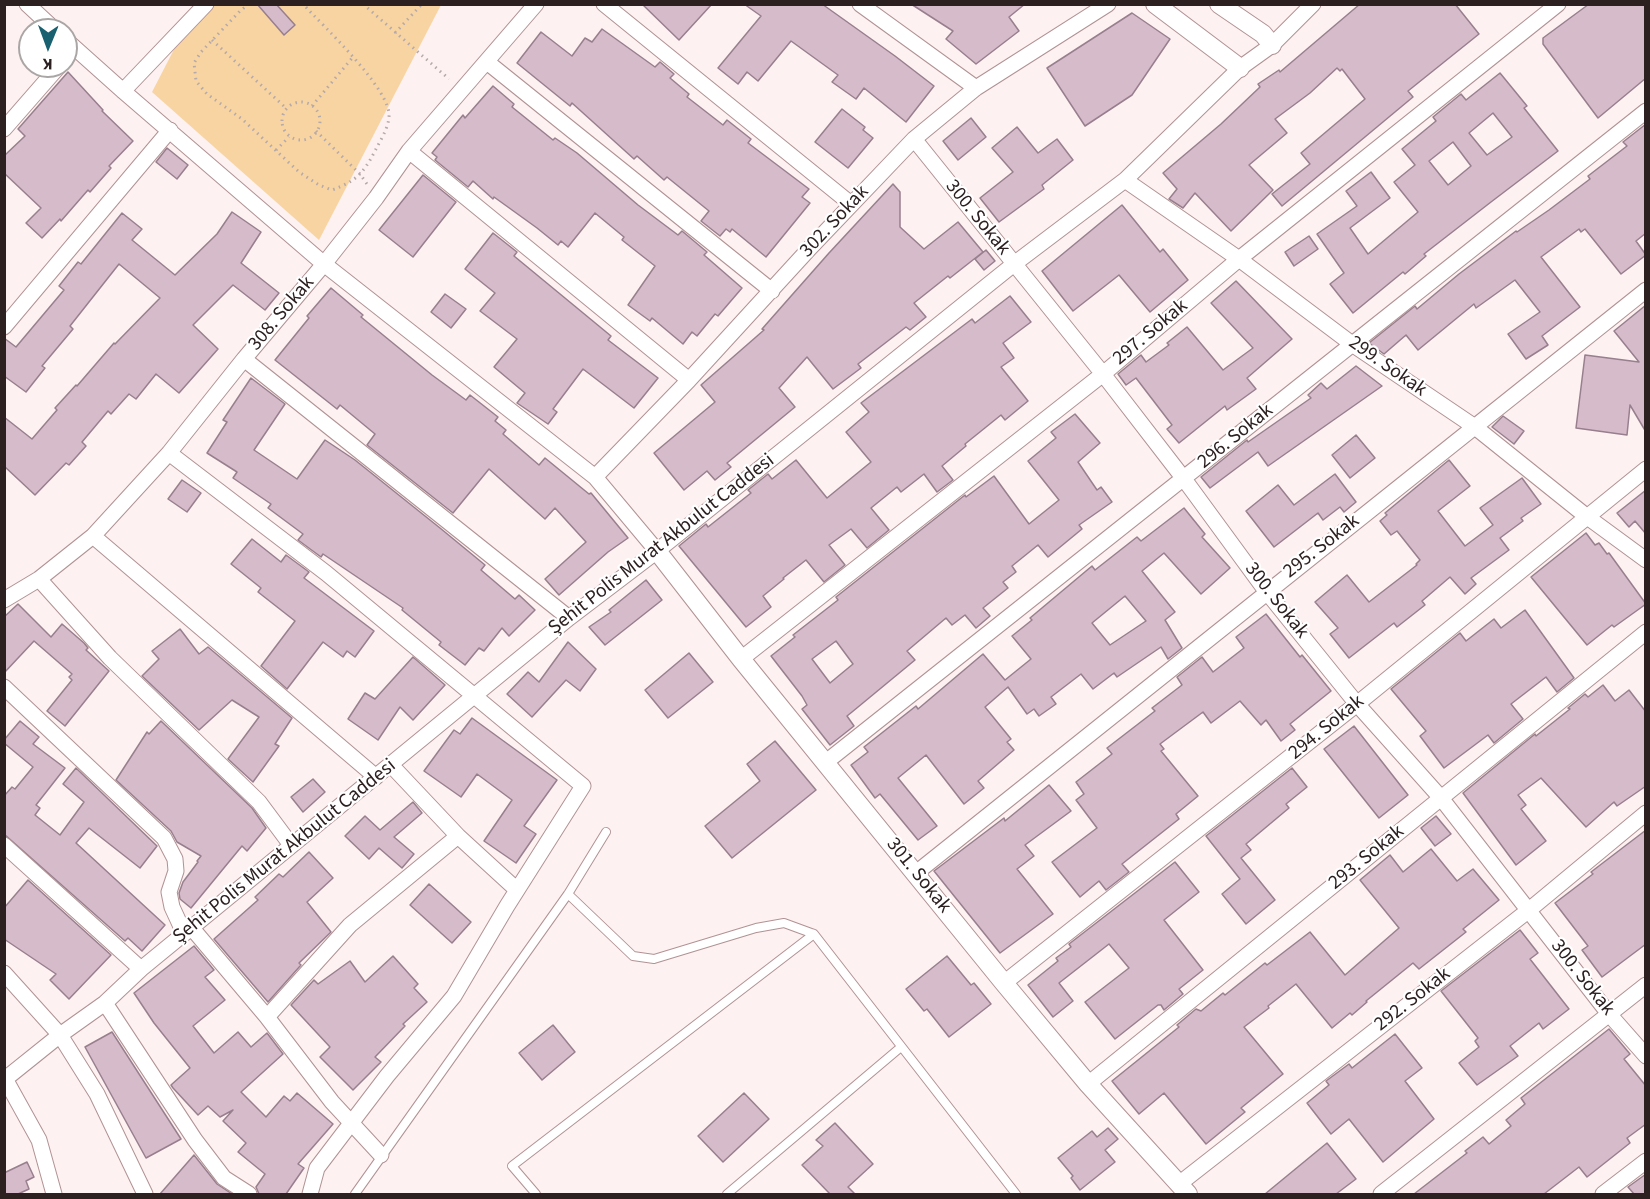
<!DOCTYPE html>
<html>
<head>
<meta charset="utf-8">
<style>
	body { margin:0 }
	#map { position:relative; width:1650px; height:1199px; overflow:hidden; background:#fef1f1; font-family:"Source Sans 3",sans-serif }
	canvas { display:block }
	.frame { position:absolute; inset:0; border:6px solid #2c2021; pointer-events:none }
	.north { position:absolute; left:18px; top:18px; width:60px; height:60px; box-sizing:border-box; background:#fff; border:2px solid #aba6a6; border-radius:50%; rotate:181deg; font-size:16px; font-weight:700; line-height:24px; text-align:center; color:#2c2021 }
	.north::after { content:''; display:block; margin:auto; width:21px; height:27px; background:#196170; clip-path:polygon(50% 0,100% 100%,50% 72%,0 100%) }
</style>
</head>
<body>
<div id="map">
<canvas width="1650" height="1199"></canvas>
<div class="frame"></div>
<div class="north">K</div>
</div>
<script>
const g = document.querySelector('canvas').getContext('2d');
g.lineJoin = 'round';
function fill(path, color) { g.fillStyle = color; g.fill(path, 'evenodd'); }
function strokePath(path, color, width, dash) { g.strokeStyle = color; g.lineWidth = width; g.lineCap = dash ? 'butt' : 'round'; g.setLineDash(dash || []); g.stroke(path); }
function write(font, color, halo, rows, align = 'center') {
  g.font = font + ' "Source Sans 3",sans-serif'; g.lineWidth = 4.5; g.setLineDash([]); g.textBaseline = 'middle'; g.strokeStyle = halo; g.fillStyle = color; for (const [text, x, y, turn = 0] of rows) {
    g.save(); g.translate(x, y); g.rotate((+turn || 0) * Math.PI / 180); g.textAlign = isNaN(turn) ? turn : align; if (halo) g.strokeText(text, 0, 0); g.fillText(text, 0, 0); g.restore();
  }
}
fill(new Path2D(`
	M197,5H441L319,240L152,92Z`), '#f7d4a2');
const building = new Path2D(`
	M257,4H276L295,25L284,35Z
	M642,4H712L679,40Z
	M744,4H822L895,56L934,86L906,122L864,88L856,99L832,82L838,75L791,41L758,81L747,72L738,84L718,68L761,16Z
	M911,4H1025L1009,17L1019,31L976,64L946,39L953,31Z
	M1360,4H1455L1479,34L1408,91L1413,97L1282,206L1272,194L1310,164L1301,153L1365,99L1342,69L1340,71L1337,68L1310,93L1275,119L1287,133L1249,165L1273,190L1231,231L1195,193L1183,208L1169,199L1177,189L1163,173L1221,124L1260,87L1258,84L1279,70L1280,72Z
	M1589,4H1646V78L1598,118L1543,44V38Z
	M1132,13L1170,39L1132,95L1085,126L1047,68Z
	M602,29L655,67L660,62L674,74L670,78L689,94L687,97L723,125L727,120L751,139L748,143L809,189L802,197L810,203L766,257L732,229L730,232L726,229L720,236L701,221L709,211L667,177L664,180L637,156L634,159L572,103L570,106L517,63L541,32L572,56L585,38L592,42Z
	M68,72L103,110L102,111L133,141L109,166L111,168L90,192L88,190L61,221L60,219L42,238L26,223L41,208L4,173V156L25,136L18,129Z
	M1500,73L1527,106L1524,108L1558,151L1491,202L1424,254L1426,256L1405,274L1403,272L1353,313L1330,284L1344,273L1317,234L1357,206L1346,191L1371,172L1390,198L1350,228L1368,254L1418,212L1394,182L1415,165L1402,149L1436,121L1433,117L1461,94L1466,100ZM1493,113L1512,137L1487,155L1469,133ZM1453,142L1471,166L1448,185L1429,161Z
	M493,86L514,104L512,107L553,140L555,138L577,153L638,205L678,235L682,231L707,252L704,255L742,288L718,316L715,314L697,336L692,332L683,344L652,318L650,321L628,305L655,266L622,240L624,237L595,213L568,247L561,241L558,245L537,228L494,197L493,199L473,181L468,187L435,160L437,157L432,153L463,115L465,118Z
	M842,109L865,127L863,130L873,138L848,168L815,142Z
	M971,118L986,137L958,160L943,141Z
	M1646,124V233L1636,241L1646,255L1621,274L1585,229L1581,232L1579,229L1541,257L1580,307L1542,336L1548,345L1526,359L1508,334L1540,312L1515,280L1476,308L1474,304L1418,350L1406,335L1384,354L1369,343L1415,306L1417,309L1459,274L1516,231L1517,232L1549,210L1590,179L1588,176L1627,146L1623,142Z
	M1017,127L1038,153L1057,139L1073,160L1042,185L1044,189L999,222L980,198L1013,172L992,148Z
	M167,148L188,165L177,179L156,162Z
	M423,175L456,202L413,257L379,230Z
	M893,184L900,192V227L924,249L958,222L983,252L950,278L948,276L914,303L926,317L910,330L906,327L858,364L861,368L833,389L807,357L779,388L795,407L727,463L731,467L715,480L707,471L684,490L654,453L715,402L701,385L764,330L762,329L829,253Z
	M1122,205L1160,252L1163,249L1188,280L1150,312L1119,275L1073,311L1042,271Z
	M232,212L261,232L241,263L279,293L265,310L233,285L193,325L218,349L179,393L156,374L136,399L129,394L111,414L108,411L82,442L86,446L69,465L66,463L35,495L4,466V417L32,439L57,410L55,408L76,385L77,386L114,343L115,344L160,298L119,264L70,326L73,329L42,366L45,368L26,392L4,376V338L16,347L64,290L59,286L78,262L81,264L122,213L142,229L132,240L175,275L217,234Z
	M493,233L517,252L514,256L611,336L608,340L658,378L634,408L583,369L553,409L557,412L548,424L517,403L525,393L494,367L517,339L480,311L495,293L465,269Z
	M1309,236L1318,249L1294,266L1285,252Z
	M986,250L995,261L984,270L975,259Z
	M1236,281L1292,339L1247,378L1256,389L1227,410L1225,406L1179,443L1167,429L1172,425L1136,378L1126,385L1118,374L1141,355L1146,362L1169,345L1167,343L1187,327L1223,370L1253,348L1211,303Z
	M331,288L363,315L361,317L432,375L466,400L470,395L498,417L495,421L506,430L503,434L539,465L545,458L589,494L591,493L628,538L608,552L559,595L545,579L586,542L555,508L545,519L489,469L453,513L367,445L375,434L340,405L337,409L275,360L309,318L307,316Z
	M445,294L466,309L451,328L431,312Z
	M1010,296L1031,322L1003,343L1014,358L1001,367L1028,401L1005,420L1001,415L965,444L966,446L942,466L953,480L937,492L924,474L901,492L897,487L871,508L889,530L867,548L851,529L829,545L845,565L824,582L806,560L783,578L784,579L763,596L771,607L746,627L679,546L706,524L708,527L751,493L748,490L768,474L772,479L796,460L827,498L871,462L846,432L869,412L861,403L972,319L975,323Z
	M1646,305V432L1630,405L1627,435L1576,428L1585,355L1639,362L1614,331Z
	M1356,366L1382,386L1268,466L1258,452L1210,488L1201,477L1247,440L1248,442L1311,398L1308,395L1321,383L1327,389Z
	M251,378L285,404L254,450L297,479L325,440L355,460L440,528L485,565L481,570L515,599L519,595L535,610L509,636L502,628L484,651L479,648L465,665L439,645L441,642L402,610L403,608L323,554L321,557L298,540L303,534L268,508L271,504L233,478L237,472L207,453L227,422L223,420Z
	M1075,414L1100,443L1078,462L1097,490L1101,487L1112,502L1079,525L1082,529L1048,557L1038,545L1012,566L1016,572L1003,582L1008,588L983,608L990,616L976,628L965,615L952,625L946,618L907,651L915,660L852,712L847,716L854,726L830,745L802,709L807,705L802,696L771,656L795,637L793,635L838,600L836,597L965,495L966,497L994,476L1029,524L1059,500L1028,461L1056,438L1051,432ZM836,641L853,664L830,683L812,659Z
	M1503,416L1524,431L1514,444L1492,427Z
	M1356,435L1375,458L1350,478L1332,455Z
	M1449,460L1470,486L1438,511L1465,546L1493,525L1480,508L1522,478L1541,504L1521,518L1523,521L1500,538L1509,550L1471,578L1476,584L1465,594L1450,577L1422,601L1425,605L1397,627L1394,623L1349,658L1330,634L1338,628L1315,602L1347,575L1369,602L1417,565L1416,564L1420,560L1397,531L1391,535L1380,521L1387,515L1385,513Z
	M1335,474L1356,502L1344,512L1340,507L1323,520L1318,513L1274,547L1246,511L1278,485L1294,505Z
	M182,480L201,493L187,512L168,499Z
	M1646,490V534L1635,521L1629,527L1617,513Z
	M1184,508L1205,534L1202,537L1230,568L1201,594L1164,553L1142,571L1175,612L1165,620L1182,648L1168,659L1161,647L1117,677L1114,673L1093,689L1081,674L1051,697L1056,704L1039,716L1034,709L1027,714L1008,687L985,707L1011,739L1007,742L1014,750L978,781L984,788L964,804L926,755L898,778L937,826L918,840L880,794L875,798L851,765L868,752L864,747L916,706L918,709L983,654L1005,680L1031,659L1012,636L1032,620L1030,618L1092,566L1095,570L1137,537L1141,541ZM1125,596L1146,621L1110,645L1092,623Z
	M1586,533L1595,545L1599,543L1607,554L1609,553L1646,604L1614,627L1612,625L1587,645L1531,577Z
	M252,539L281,562L286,555L309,572L304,578L374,631L355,657L347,651L343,657L323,642L287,689L261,666L295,621L258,592L261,588L231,564Z
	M646,580L662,600L605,645L589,627L611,612L609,610Z
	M18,604L51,637L62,624L84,643L88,648L86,650L109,671L65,726L47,711L72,680L69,677L72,674L34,641L4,673V617Z
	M1525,610L1574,678L1557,692L1546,677L1511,704L1523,719L1494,743L1488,735L1444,768L1420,736L1426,731L1391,689L1460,633L1466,641L1494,619L1501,628Z
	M1266,614L1300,657L1302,655L1331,691L1290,724L1295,730L1281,741L1266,720L1261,725L1240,701L1211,723L1203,712L1160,744L1164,749L1161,751L1198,796L1176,814L1179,819L1122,864L1129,872L1106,890L1099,881L1080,897L1052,862L1097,828L1076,800L1084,794L1076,782L1112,754L1107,748L1155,711L1152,708L1182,685L1177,677L1202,657L1213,672L1244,648L1236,637Z
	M180,629L199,654L208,647L292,718L275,744L279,746L253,782L228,759L259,717L232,700L199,730L142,676L159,659L152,651Z
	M568,642L596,669L580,691L566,680L532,717L507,694L528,672L539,682Z
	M689,653L713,682L668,718L645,690Z
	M413,657L445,685L413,720L400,707L378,740L348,719L365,693L375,699Z
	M1603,685L1615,701L1629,690L1646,712V786L1617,806L1614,802L1586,827L1541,778L1518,795L1526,805L1521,809L1546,841L1516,865L1463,793L1535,734L1536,736L1570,709L1568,708L1585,694L1588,697Z
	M472,718L557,780L524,826L536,834L516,863L484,841L512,800L477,774L461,797L424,771L454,730L460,734Z
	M20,721L39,737L33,744L65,768L36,805L40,808L35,815L60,835L84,802L63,784L76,768L157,846L140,868L89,828L76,843L165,925L142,951L128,938L125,941L4,834V796L12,787L15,789L33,767L4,743V740Z
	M161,721L252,808L266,828L247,851L242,846L191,908L180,899L179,893L183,882L198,862L197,861L201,856L177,842L171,831L116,780L147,732L149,734Z
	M1354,726L1408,795L1379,818L1324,749Z
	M775,741L816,790L732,858L705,826L760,781L747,764Z
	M1292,768L1307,787L1286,804L1289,808L1246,844L1251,850L1241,858L1275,900L1246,924L1222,894L1240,879L1206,836Z
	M313,779L325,792L303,812L291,797Z
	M1049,785L1071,811L1025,845L1034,856L1017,869L1053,914L1000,953L934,871L1004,818L1005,821Z
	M413,802L422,813L394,837L414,854L402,868L379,848L369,859L345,836L365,816L380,830Z
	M1436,816L1451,834L1435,846L1421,828Z
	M1646,830V944L1602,977L1582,950L1588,946L1555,903L1593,874L1591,872Z
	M1431,849L1457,881L1473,869L1499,900L1463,929L1466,932L1419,969L1413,963L1366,1001L1367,1002L1352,1015L1350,1013L1332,1028L1296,984L1268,1006L1269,1008L1244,1027L1283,1074L1241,1108L1245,1112L1206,1144L1164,1093L1139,1114L1112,1081L1179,1027L1177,1025L1196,1009L1201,1011L1223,993L1225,995L1265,963L1267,965L1310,932L1345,975L1399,928L1360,880L1390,855L1403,872Z
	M309,852L333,878L307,902L331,932L299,963L301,965L268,1002L214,939L258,900L255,897L279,874L283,877Z
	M1175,862L1199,892L1164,920L1203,970L1179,989L1183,994L1164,1010L1161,1005H1158L1115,1039L1085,1002L1129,968L1109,944L1059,983L1073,1001L1053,1017L1028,985L1058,961L1056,958L1071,947L1069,944Z
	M28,880L111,955L69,999L50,980L56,974L4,939V908Z
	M429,884L471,922L452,943L410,905Z
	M1520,930L1538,953L1530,959L1569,1009L1543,1029L1539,1023L1510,1046L1518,1056L1477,1085L1459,1063L1479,1047L1475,1041L1478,1038L1441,991Z
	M194,946L214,970L205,977L225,1000L193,1026L214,1053L238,1032L251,1047L267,1033L283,1054L241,1092L266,1117L284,1096L290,1101L297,1093L333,1124L298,1164L304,1168L286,1194H259L256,1187L265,1174L238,1152L246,1143L223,1121L233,1110L220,1117L208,1106L198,1115L173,1088L171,1085L190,1068L154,1023L134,993Z
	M393,956L418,984L414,988L427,1002L403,1024L405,1026L375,1057L381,1062L353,1090L320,1057L330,1047L291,1005L314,980L318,984L350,961L365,982Z
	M947,956L971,985L974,983L991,1004L949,1037L927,1009L924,1011L906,989Z
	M553,1025L575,1052L542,1080L519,1053Z
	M1609,1029L1630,1054L1624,1059L1646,1086V1124L1627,1138L1630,1143L1587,1177L1579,1167L1544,1194H1414L1467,1153L1465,1151L1483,1137L1489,1144L1511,1126L1506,1120L1525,1104L1521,1098Z
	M112,1032L181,1139L146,1158L85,1047Z
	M1395,1034L1422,1068L1405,1081L1434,1119L1383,1162L1349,1119L1331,1134L1307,1103L1329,1085L1326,1081L1349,1064L1352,1068Z
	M744,1093L769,1119L723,1162L698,1136Z
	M835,1123L873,1164L848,1187L855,1194H830L802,1165L823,1146L816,1140Z
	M1108,1128L1118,1139L1105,1150L1115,1162L1080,1190L1071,1178L1073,1176L1058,1158L1092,1131L1097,1137Z
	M1327,1143L1356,1179L1336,1194H1265Z
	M194,1155L217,1184L232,1194H160Z
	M27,1162L34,1177L26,1181L29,1189L18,1194H4V1173Z
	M1646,1174V1194H1634L1628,1187Z`);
fill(building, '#d6bbcb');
strokePath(building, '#987f8e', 1.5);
const service = new Path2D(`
	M568,894L633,956L654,959L756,928L784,923L814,934L1016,1194
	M355,1194L568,894L606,832
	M536,1194L512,1166L814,934
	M727,1194L901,1047`);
const minor = new Path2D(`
	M27,4L55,30
	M604,4L851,204
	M860,4L976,88
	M66,40L123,91L324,264L595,477L657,551
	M487,62L772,291
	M123,91L206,4
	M4,129L59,66
	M914,139L1103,374L1184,479L1266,591L1357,704L1441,798L1609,1014L1646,1056
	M409,151L689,380
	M1125,180L1239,259L1352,344L1475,427L1586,516L1646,560
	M4,327L170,130
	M244,359L569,618
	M169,453L326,573L583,786L507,906L454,996L387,1076L317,1168L310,1194
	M595,477L689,380L809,249L914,139L976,88L1108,4
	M93,536L376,777
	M39,579L110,658L259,802L291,845
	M4,600L39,579L93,536L169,453L244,359L324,264L376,198L409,151L536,4
	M741,659L1103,374L1239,259L1558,4
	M4,687L164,838L175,859L176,871L169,892L172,907L184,933
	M826,762L1646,111
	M391,765L458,836
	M4,845L141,969
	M916,873L1646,290
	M191,927L267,1017L332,1102L381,1155
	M4,973L60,1035L97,1094L145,1194
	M1004,983L1357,704L1646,469
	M105,1003L195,1140L224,1178L249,1194
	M267,1017L350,925L458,836L517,890
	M4,1077L39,1140L54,1194
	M4,1080L60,1035L105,1003L141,969L569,618L657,551L1014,264L1125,180L1240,68L1272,45L1313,4
	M1088,1084L1646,632
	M1179,1184L1529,910L1646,813
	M1381,1194L1646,985
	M1603,1194L1646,1161`);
const tertiary = new Path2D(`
	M1155,4L1240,68
	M1219,4L1263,34L1272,45
	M657,551L741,659L1004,983L1088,1084L1188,1194`);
strokePath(service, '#b19294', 10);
strokePath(minor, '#b19294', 17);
strokePath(tertiary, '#b19294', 20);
strokePath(new Path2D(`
	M249,4L240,11L201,52L194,63L196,81L207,94L242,119L299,172L319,185L332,190C356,181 363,174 375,151C380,141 388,129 389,117C392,90 322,25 303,4
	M363,4L449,79
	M395,33L422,4
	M212,40L287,109
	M282 121a19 19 0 1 1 38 0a19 19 0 1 1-38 0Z
	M312,106L353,57
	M316,131L360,174L367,184
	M276,150L289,137`), '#b5a9a9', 3, [1.5, 4.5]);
strokePath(service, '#fff', 8);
strokePath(minor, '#fff', 15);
strokePath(tertiary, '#fff', 18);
write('20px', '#2c2021', '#fff', [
	["300. Sokak",977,218,51],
	["302. Sokak",835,222,-47],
	["308. Sokak",282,314,-50],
	["297. Sokak",1151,333,-40],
	["299. Sokak",1387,367,35],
	["296. Sokak",1236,437,-39],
	["Şehit Polis Murat Akbulut Caddesi",662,545,-38],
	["295. Sokak",1322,547,-38],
	["300. Sokak",1276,601,52],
	["294. Sokak",1327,728,-39],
	["Şehit Polis Murat Akbulut Caddesi",285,852,-39],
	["293. Sokak",1367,858,-39],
	["301. Sokak",918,876,51],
	["300. Sokak",1582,978,52],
	["292. Sokak",1413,1000,-38]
]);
</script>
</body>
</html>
